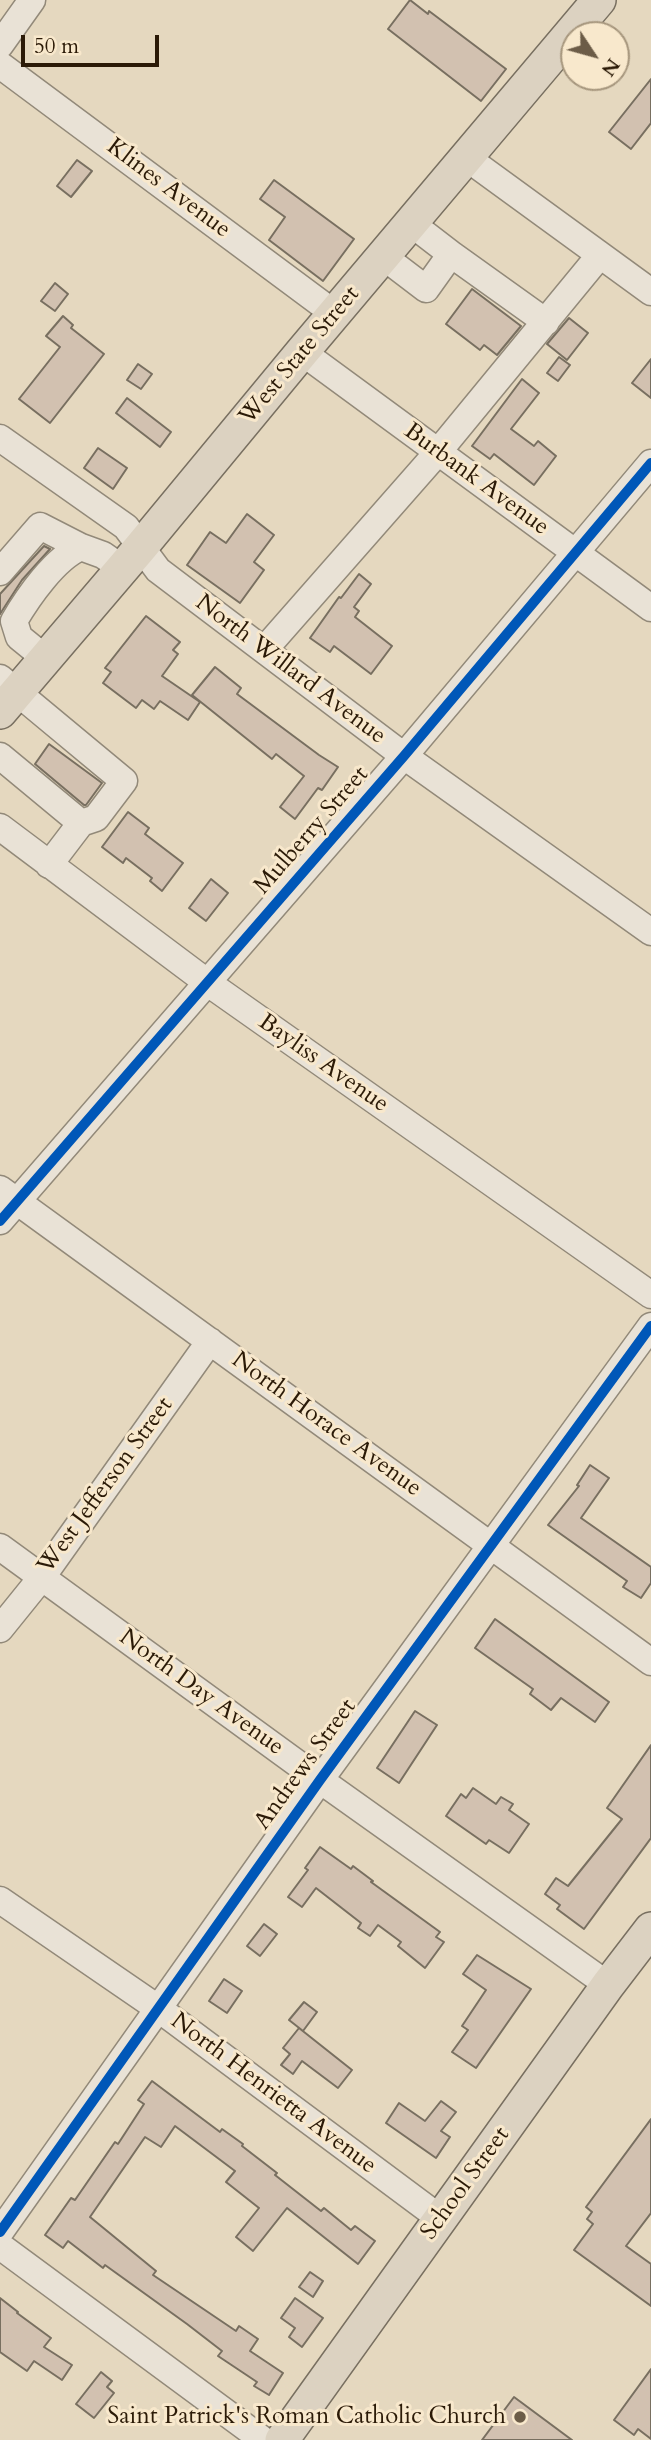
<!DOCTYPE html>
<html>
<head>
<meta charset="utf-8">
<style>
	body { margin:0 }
	#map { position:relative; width:651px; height:2440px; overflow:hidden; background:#e5d8bf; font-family:Cardo,serif }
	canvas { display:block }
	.north { position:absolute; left:560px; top:21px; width:70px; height:70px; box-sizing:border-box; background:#f8e8cc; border:2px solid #a6967d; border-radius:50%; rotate:126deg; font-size:19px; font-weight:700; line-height:28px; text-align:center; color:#2b1a07 }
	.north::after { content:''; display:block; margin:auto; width:24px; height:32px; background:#6c5c47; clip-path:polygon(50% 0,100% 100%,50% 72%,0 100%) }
	.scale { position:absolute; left:21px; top:35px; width:138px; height:32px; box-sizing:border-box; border:4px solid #2b1a07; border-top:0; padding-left:9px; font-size:21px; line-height:24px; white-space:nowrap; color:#2b1a07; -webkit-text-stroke:5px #f8e8cc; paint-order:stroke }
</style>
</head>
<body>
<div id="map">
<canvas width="651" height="2440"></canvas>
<div class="north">N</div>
<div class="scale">50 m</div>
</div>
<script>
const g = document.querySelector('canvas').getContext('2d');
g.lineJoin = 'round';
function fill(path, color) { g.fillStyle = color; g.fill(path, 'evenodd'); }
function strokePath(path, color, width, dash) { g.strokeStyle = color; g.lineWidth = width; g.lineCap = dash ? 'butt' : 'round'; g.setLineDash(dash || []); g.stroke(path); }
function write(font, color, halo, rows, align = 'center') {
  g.font = font + ' Cardo,serif'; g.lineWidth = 6; g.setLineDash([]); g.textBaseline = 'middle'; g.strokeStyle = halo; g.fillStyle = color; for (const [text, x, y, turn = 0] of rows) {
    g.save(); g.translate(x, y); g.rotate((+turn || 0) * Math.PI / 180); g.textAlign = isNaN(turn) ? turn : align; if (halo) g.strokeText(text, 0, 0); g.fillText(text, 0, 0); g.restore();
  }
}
const building = new Path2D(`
	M410,0L428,14L429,11L506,69L481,101L388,29Z
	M651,79V123L631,149L609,132Z
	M77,160L92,171L71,197L57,186Z
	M274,180L354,239L323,281L269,240L285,217L260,199Z
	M55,283L68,294L55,311L41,301Z
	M472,289L521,326L497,355L484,345L480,350L446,324Z
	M63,316L73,325L71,328L104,354L50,423L19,399L60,347L46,336Z
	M569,318L588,333L567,360L547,344Z
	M559,357L570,365L558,381L547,373Z
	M651,359V398L632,383Z
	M138,364L152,374L141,389L127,380Z
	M522,379L539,393L511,429L534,446L538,441L556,456L534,485L494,454L490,459L472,446Z
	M127,398L171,432L160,447L116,413Z
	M98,448L127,468L113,489L84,468Z
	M247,514L274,535L254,562L264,570L240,603L187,565L210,532L226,543Z
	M44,546L50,549L22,580L0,614V594Z
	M359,574L371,584L354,607L359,611L355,617L392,646L371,674L334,646L330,652L310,638L339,597L341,598Z
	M146,616L180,642L173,650L178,654L162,676L200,702L188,720L160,701L154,709L142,700L136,708L103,683L111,672L105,668Z
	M215,667L241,688L237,694L319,755L338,767L322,790L318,788L295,819L280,807L304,776L276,754L272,759L192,695Z
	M49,744L102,783L86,805H84L35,764Z
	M128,812L149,828L145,834L183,863L162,891L150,881L152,878L126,858L123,863L102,847Z
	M211,879L228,893L206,921L189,908Z
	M590,1465L609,1478L581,1518L651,1567V1583L641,1598L623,1587L627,1581L548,1525L579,1486L577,1485Z
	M495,1619L609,1702L595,1722L561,1698L551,1710L530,1694L533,1689L475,1648Z
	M415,1711L437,1725L399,1783L377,1768Z
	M651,1745V1838L584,1929L557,1909L560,1905L545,1894L556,1878L568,1886L622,1819L607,1808Z
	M473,1788L496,1804L501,1797L513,1804L509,1810L529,1824L509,1853L489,1840L486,1844L446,1816L461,1794L466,1798Z
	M320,1847L351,1869L353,1866L373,1881L371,1882L440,1932L436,1937L444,1942L425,1968L398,1946L401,1942L378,1925L370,1936L358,1928L361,1923L316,1888L302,1907L288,1897L308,1870L305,1868Z
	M264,1924L277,1934L260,1956L247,1946Z
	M477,1955L531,1989L476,2068L452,2052L468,2030L462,2026L486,1990L463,1974Z
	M224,1979L242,1991L227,2013L209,2001Z
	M304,2002L317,2012L303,2031L289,2020Z
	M299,2028L352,2070L338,2088L302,2061L293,2074L281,2065L290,2054L283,2048Z
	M152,2081L220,2132L222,2129L243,2144L242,2146L277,2173L275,2175L321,2211L324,2208L351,2230L355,2226L375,2241L358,2264L287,2208L253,2251L236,2237L259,2208L226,2182L235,2171L175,2126L161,2147L145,2137L90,2217L156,2271L153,2275L236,2331L239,2326L258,2339L250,2351L283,2373L269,2395L254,2386L257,2382L218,2356L222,2351L187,2324L105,2265L103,2268L68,2241L63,2248L45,2235L71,2198L75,2200L115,2142L118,2144L144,2104L138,2100Z
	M441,2101L456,2112L441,2131L450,2137L436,2158L386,2123L399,2103L425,2121Z
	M651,2119V2213L626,2246L651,2264V2306L574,2250L593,2224L587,2219L592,2212L586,2207Z
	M310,2272L323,2281L313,2297L299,2287Z
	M0,2298L18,2312L17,2313L51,2338L44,2347L72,2365L62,2380L34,2361L27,2371L0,2352Z
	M295,2298L323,2318L302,2347L289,2337L295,2328L281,2318Z
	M651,2369V2439L638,2429L634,2435L614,2420Z
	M101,2372L112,2381L107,2387L114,2393L94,2418L76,2404Z
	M514,2397L572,2440H482Z`);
fill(building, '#d2c1b0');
strokePath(building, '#786f60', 2);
const minor = new Path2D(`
	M0,45L32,0
	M0,65L335,314
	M467,158L651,292
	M451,254L546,322
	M384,257L426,289L451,254L412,224
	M302,352L651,608
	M0,438L126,527L158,570L404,756L651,932
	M0,572L40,526L81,547
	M264,650L438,452L600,255
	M46,659L19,637L14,621C28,597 55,558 81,547L103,555L123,569
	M0,678L124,781L96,818L81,823
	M0,756L81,823L49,865
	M0,827L208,983L651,1295
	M0,1189L651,1662
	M0,1221L404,756L651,463
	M0,1547L320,1780L608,1985
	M0,1629L42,1577L210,1341
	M0,1900L159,2009L441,2219
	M0,2232L320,1780L651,1326
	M0,2246L263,2440`);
const major = new Path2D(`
	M0,712L140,548L302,352L599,0
	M282,2440L608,1985L651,1929`);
strokePath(minor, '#928979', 29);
strokePath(major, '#786f60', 36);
strokePath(minor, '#e9e2d6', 26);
strokePath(major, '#dcd2c1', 33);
strokePath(new Path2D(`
	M0,1221L404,756L651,463
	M0,2232L320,1780L651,1326`), '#0057b8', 10);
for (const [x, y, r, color] of [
	[520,2417,7,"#6c5c47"]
]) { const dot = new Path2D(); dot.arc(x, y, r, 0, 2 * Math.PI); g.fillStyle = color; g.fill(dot); strokePath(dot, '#f8e8cc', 2.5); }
write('24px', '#2b1a07', '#f8e8cc', [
	["Klines Avenue",168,189,37],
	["West State Street",300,356,-50],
	["Burbank Avenue",476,480,36],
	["North Willard Avenue",290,670,37],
	["Mulberry Street",312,831,-49],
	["Bayliss Avenue",323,1064,35],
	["North Horace Avenue",326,1425,36],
	["West Jefferson Street",106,1486,-54],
	["North Day Avenue",201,1693,36],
	["Andrews Street",306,1765,-54],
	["North Henrietta Avenue",273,2094,37],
	["School Street",466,2184,-54]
]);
write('24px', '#2b1a07', '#f8e8cc', [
	["Saint Patrick's Roman Catholic Church",506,2417]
], 'right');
</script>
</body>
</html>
